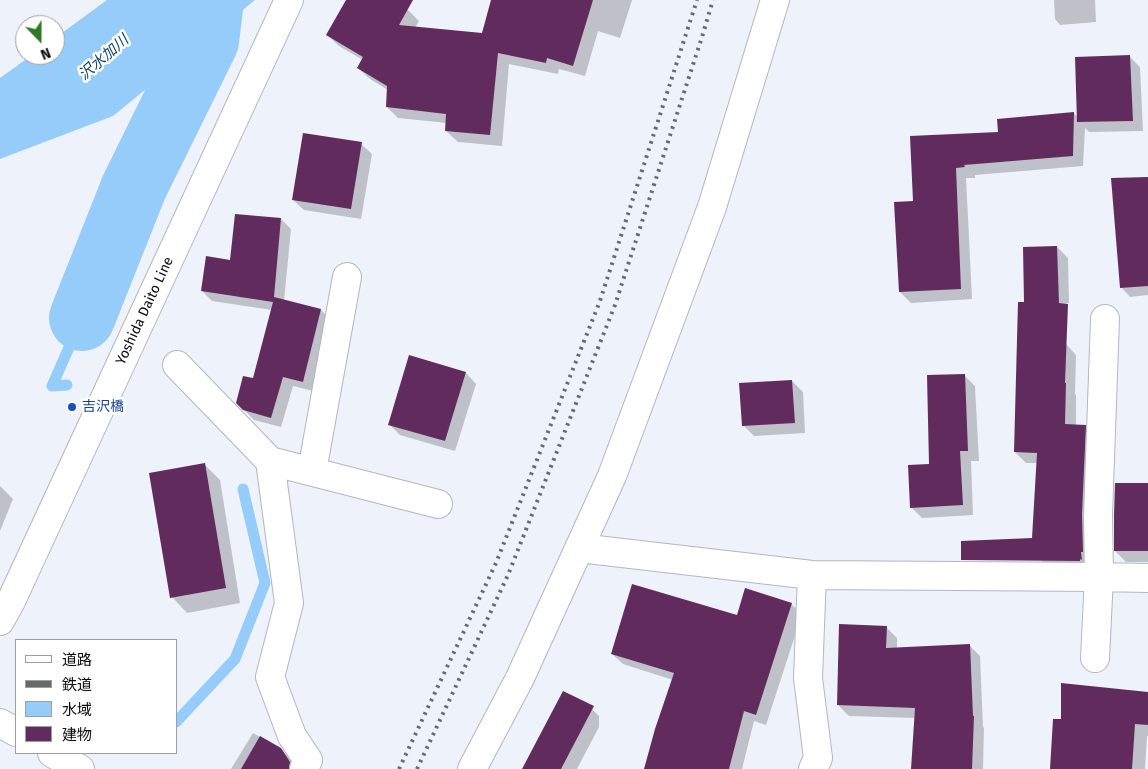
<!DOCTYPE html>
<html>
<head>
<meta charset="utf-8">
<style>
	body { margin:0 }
	#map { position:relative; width:1148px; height:769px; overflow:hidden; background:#eef2fa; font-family:"Fira Sans","Noto Sans JP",sans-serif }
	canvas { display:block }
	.legend { position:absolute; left:15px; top:639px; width:162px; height:115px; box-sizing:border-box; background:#fff; border:1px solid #9d9e9f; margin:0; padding:6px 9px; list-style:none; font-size:15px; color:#0b0c0e }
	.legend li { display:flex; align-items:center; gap:10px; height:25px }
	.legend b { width:25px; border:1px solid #9d9e9f }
	.north { position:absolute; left:15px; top:15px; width:50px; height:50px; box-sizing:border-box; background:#fff; border:1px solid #9d9e9f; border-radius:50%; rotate:158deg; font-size:14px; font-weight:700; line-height:20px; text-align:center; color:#0b0c0e }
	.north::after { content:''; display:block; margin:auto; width:18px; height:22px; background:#2c7b24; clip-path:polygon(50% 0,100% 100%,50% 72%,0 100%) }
</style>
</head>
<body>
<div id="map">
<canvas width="1148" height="769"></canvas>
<ul class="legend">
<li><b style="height:6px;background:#fff"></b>道路</li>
<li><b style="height:6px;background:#67696d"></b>鉄道</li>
<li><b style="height:14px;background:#95ccf9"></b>水域</li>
<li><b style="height:14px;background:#622b5e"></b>建物</li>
</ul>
<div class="north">N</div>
</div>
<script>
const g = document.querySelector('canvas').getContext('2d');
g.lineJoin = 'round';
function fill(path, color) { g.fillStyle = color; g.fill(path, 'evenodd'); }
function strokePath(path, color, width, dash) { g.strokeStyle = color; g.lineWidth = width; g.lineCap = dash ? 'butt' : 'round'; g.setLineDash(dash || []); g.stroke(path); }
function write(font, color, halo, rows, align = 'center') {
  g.font = font + ' "Fira Sans","Noto Sans JP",sans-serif'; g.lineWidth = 5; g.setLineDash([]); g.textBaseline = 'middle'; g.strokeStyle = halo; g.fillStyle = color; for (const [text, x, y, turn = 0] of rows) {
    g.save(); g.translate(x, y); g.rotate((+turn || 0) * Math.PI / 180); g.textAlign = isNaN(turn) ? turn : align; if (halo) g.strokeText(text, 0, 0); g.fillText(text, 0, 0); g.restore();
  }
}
fill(new Path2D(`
	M107,0H255L113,116L0,159V78L32,55H55V38Z`), '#95ccf9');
fill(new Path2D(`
	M347,0H391L408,10L419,21L415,28L482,34L492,0H632L620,38L598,31L585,76L559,69L558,74L509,64L502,146L458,142L446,131L447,123L398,118L387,107L388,90L370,79L358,68L363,60L339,46L327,35Z
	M1054,0H1095L1096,22L1060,25L1055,19Z
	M1129,56L1140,67L1143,131L1089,132L1085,128L1083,166L975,175V178H966L972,299L911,303L900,292L914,202L911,137L999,133L1074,113L1078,118Z
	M361,144L372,154L361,219L304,210L293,200Z
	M1148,178V295L1130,297L1122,288Z
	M281,219L291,229L284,301L321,310L331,320L313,391L293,386L281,427L254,420L237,403L254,380L272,310L212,301L202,291L231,261Z
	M1057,247L1068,258L1069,303L1036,306Z
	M1066,344L1076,355L1075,394L1076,395V426H1085L1096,437L1093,562H1043L1032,551L1037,463H1026L1015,452Z
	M466,373L476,384L455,451L400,435L389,424Z
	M965,376L975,386L979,461H971L973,515L922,518L911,507L930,465Z
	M792,381L803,392L805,433L754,436L743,425Z
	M204,464L220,480L240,603L187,613L172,597Z
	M1148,484V562H1126L1115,551Z
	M0,486L13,499L0,531Z
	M791,604L802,614L766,725L754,721L742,769H646L673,680L623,664L612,654L737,617Z
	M886,627L897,638V648L970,646L980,656L983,727L984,728L983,769H913L916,718L849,716L838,705Z
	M1148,693V736H1147L1145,769H1051L1063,720Z
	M588,705L599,716V727L577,769H524Z
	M253,733L281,749L292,761L297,769H231Z`), '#0003');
strokePath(new Path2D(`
	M67,385L52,386L82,318
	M176,722L235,659L265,583L243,489`), '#95ccf9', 11);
strokePath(new Path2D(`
	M82,318L134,187L206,41L211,0`), '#95ccf9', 66);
fill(new Path2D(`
	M346,0H413L399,25L482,33L491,0H593L573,66L547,58L546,63L498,53L490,135L445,131L446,114L386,107L387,86L357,68L363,57L326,35Z
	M1130,55L1133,121L1077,122L1075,57Z
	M1074,112L1073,156L964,165L965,167L956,168L961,289L899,292L894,202L913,201L910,136L998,132L997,119Z
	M303,133L362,142L351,209L292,200Z
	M1148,177V286L1120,288L1111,178Z
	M235,214L281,218L274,297L321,309L303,382L283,377L271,418L243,410L236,403L243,376L253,378L273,302L201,291L206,256L230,260Z
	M1057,246L1059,303L1068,304L1065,383H1066L1065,424L1086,425L1082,514L1083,552H1081L1082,560L1080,559V561L961,560V541L1032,538L1037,453L1014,452L1018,302H1024L1023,247Z
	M409,355L466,372L445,441L388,425Z
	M965,374L968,451H960L963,505L910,508L908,465L929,464L927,375Z
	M792,380L795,423L742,426L739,383Z
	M205,463L226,588L170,598L149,473Z
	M1115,483H1148V551H1114V515Z
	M632,584L737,615L745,588L792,603L756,715L744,711L729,769H644L655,729L674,673L611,654Z
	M839,624L887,626L886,648L970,644L973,716H974L972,769H911L915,708L837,705Z
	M1061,683L1148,692V725L1135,724L1132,769H1050L1053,719H1061Z
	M563,691L594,706L561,769H522Z
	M260,736L281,748L290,762L289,769H241Z`), '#622b5e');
const minor = new Path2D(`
	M177,365L270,461
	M312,471L347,277
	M579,548L812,575L1099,577L1148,578
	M812,575L808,678L818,758L813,769
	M1095,658L1099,577L1098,515L1105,319
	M0,723L16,732
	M52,753L80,769
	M304,769L308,760L292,736L270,677L289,603L270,461L438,504
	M472,769L520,678L612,476L712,207L775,0`);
const major = new Path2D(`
	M0,621L11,601L289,0`);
strokePath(minor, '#b3b6bf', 30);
strokePath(major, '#b3b6bf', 30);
strokePath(minor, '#fff', 28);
strokePath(major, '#fff', 28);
strokePath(new Path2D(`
	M399,769L496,563L600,301L697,0
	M417,769L508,575L615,305L702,37L713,0`), '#67696d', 4, [2.5, 5]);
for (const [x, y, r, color] of [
	[72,407,5,"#1a4fb4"]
]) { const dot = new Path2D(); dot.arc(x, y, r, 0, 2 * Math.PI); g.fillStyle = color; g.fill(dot); strokePath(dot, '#fff', 2); }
write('14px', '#0b0c0e', '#fff', [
	["Yoshida Daito Line",145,311,-65]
]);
write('14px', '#164399', '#fff', [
	["吉沢橋",82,407]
], 'left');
write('italic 15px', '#10456a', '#fff', [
	["沢水加川",104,58,-41]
]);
</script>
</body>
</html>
